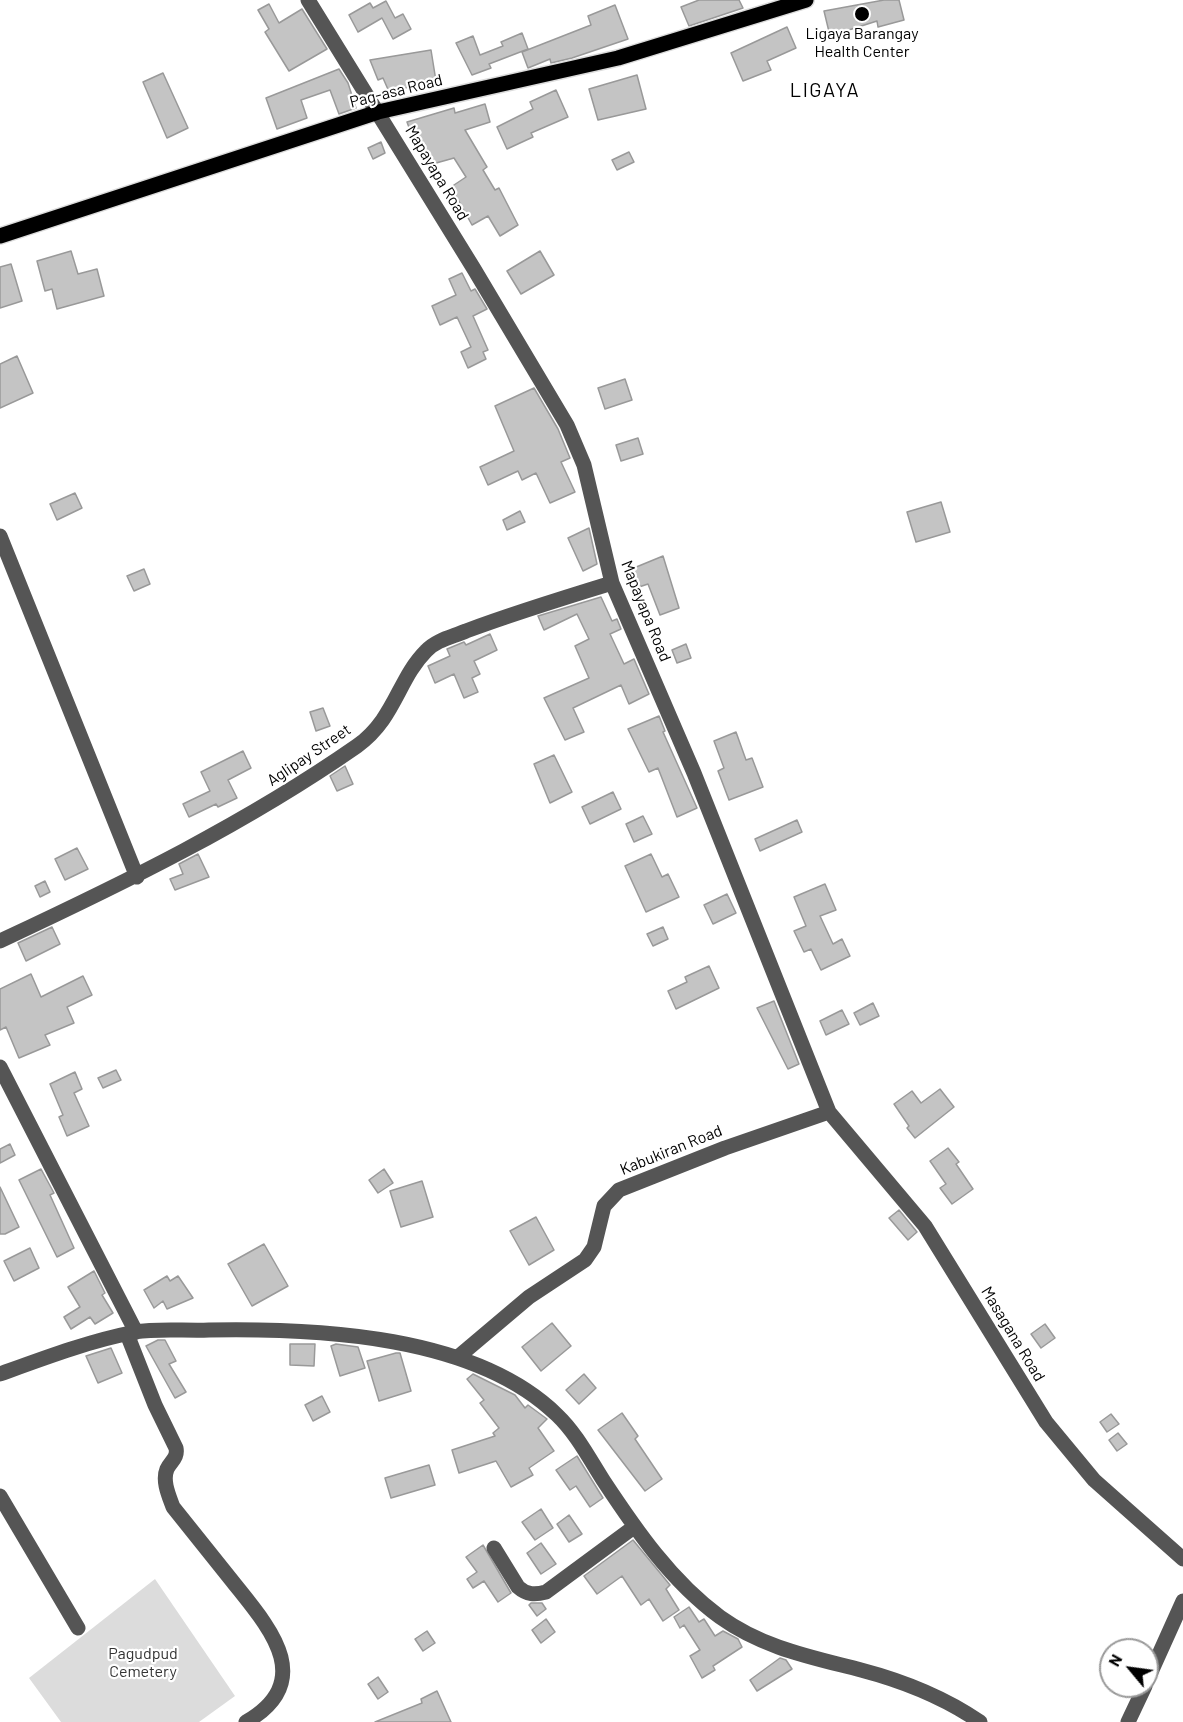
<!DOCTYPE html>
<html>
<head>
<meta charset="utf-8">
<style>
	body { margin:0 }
	#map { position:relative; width:1183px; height:1722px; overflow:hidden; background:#fff; font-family:Barlow,sans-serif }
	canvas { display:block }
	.north { position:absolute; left:1099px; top:1638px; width:60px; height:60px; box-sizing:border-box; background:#fff; border:2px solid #999; border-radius:50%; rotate:299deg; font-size:16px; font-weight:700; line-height:24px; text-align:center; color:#000 }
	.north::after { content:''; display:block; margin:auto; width:21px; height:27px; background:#000; clip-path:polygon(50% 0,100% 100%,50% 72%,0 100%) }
</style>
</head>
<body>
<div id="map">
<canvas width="1183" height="1722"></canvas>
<div class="north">N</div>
</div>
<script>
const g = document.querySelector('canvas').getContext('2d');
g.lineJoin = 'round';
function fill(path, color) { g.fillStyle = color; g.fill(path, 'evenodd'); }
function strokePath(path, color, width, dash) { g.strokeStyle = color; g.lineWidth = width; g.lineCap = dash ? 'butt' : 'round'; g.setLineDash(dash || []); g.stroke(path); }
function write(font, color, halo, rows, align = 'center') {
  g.font = font + ' Barlow,sans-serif'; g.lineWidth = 4.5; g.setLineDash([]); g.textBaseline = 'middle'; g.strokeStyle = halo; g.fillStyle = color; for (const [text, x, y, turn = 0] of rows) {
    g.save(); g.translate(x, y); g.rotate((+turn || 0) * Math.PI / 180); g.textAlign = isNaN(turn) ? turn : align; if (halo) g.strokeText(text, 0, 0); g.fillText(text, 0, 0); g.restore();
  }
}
fill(new Path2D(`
	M155,1579L235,1696L199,1722H61L29,1678Z`), '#dcdcdc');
const building = new Path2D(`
	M699,0H739L743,8L689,26L681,7Z
	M884,0H899L904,20L878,27L877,21L830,36L824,11Z
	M386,1L395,18L403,14L411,29L393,39L382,18L358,32L349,15L370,3L373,8Z
	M269,4L279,23L302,9L327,49L289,71L265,32L269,29L258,10Z
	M615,5L628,39L572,58L551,63L550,59L528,68L522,52L591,25L588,16Z
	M787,27L796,48L767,61L771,70L743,81L731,53Z
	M522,33L528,49L489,64L491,68L472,75L456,43L473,36L480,55L503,46L501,42Z
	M431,50L436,81L413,85L390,94L383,78L378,80L370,60Z
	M339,69L348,83L356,108L339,114L330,90L301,100L307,118L277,129L266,98Z
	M163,73L188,128L167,138L143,82Z
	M637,75L646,109L598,120L589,89Z
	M556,90L568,117L531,133L533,137L507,149L497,127L533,109L530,102Z
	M485,104L490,122L465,130L487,167L483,170L495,190L499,188L518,225L500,236L488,216L472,225L451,187L466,177L454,158L429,165L421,138L414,141L407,122L454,108L455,113Z
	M381,142L385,153L373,159L368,148Z
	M629,152L634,162L617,170L612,160Z
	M71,251L78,274L97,269L104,296L57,309L52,289L45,291L37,261Z
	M540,251L554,275L521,294L507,271Z
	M11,264L22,301L0,308V267Z
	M462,273L471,291L475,289L487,309L473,316L488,350L483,352L486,359L468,368L461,352L471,347L457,317L440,325L432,306L456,295L449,279Z
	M17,356L33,393L0,408V364Z
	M625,379L632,400L605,409L598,388Z
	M534,388L558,429L570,458L561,462L575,492L550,503L536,473L522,480L518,471L488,485L480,467L514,451L495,406Z
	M638,438L643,454L621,461L616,445Z
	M75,493L82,508L57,520L50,504Z
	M941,502L950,532L916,542L907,512Z
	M520,511L525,522L507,530L503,520Z
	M589,528L597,564L583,571L568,538Z
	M663,556L679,608L660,615L648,584L636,588L629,570Z
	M144,569L150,584L134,591L127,576Z
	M601,597L612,621L617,619L621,629L610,634L624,664L634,659L649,694L629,704L621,685L573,708L584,732L565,740L544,698L589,678L575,646L589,639L577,614L544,630L538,616Z
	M490,634L497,650L474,661L480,674L472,678L478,692L464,698L454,674L435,683L428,666L450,656L447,649L464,642L466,645Z
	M686,644L691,658L677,663L672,650Z
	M323,708L330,726L316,731L310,712Z
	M659,716L665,731L663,732L697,808L677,817L658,768L649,772L628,729Z
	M736,732L746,760L752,758L763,787L729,800L718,771L724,768L714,741Z
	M243,751L251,768L228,780L237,798L218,807L216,804L189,817L183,804L210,791L201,772Z
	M554,755L572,792L550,803L534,764Z
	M345,766L353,784L337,791L330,776Z
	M613,792L621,809L590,824L582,807Z
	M643,816L652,834L634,842L626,824Z
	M797,820L802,832L760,851L755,839Z
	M77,848L88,869L65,880L55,859Z
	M198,854L209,877L175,890L170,879L183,874L179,864Z
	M651,854L662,877L668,874L679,897L646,912L625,866Z
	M45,881L50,892L40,897L35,886Z
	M825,884L836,910L820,916L833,944L842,939L850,956L821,970L811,949L804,952L794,931L806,926L794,897Z
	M727,894L736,913L713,924L704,905Z
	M52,927L60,944L26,961L18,943Z
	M663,927L668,939L653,946L647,934Z
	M709,966L719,988L676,1009L668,991L687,982L685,977Z
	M31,974L41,997L83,976L92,995L67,1007L74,1023L45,1035L50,1045L19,1058L6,1027L0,1030V989Z
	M774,1001L799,1064L788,1069L757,1008Z
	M873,1003L879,1016L860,1025L854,1013Z
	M842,1010L849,1024L826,1035L820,1021Z
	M116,1070L121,1080L103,1088L98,1078Z
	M75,1072L82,1089L74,1093L89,1126L67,1136L59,1117L63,1115L50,1084Z
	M940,1089L954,1107L915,1138L907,1128L909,1126L894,1104L912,1091L921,1103Z
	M10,1144L15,1155L0,1163V1149Z
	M948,1148L959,1162L956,1164L973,1189L952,1204L940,1188L946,1184L930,1161Z
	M41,1169L54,1193L50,1195L74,1248L57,1257L19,1180Z
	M384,1169L393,1183L378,1193L369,1180Z
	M422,1181L433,1217L401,1227L390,1191Z
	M0,1187L19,1227L5,1234H0Z
	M899,1210L917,1232L908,1240L889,1218Z
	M536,1217L554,1250L529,1265L510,1231Z
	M264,1244L288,1286L252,1306L228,1264Z
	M30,1248L39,1268L14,1281L4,1261Z
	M94,1271L105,1293L102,1295L113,1313L95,1324L90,1317L71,1329L64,1317L80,1307L68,1287Z
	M167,1276L170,1281L178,1276L193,1298L167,1309L163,1301L154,1308L144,1290Z
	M552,1323L571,1346L541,1371L522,1347Z
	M1045,1324L1055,1338L1041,1348L1031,1334Z
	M158,1340H165L176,1361L169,1364L186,1392L175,1398L146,1346Z
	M290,1344H315L314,1366L290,1365Z
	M336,1344L358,1347L365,1368L340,1376L331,1346Z
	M111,1348L122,1373L98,1383L86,1356Z
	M396,1353H400L411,1391L379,1401L367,1361Z
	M473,1374L515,1395L525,1408L528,1405L547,1419L538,1428L554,1451L529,1468L533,1475L511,1487L496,1461L459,1473L452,1450L495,1436L493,1433L499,1428L480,1403L484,1400L467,1379Z
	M584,1374L596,1388L579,1404L566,1390Z
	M322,1396L330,1412L313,1421L305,1405Z
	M622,1413L638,1436L635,1439L662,1479L645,1491L598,1430Z
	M1111,1414L1119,1424L1107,1432L1100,1422Z
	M1118,1433L1127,1444L1117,1451L1109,1440Z
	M577,1456L603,1498L590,1507L576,1486L570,1490L556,1470Z
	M429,1465L435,1485L391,1498L385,1478Z
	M541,1509L553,1528L535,1540L522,1522Z
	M569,1515L582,1534L569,1542L557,1524Z
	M633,1540L670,1585L666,1589L679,1610L663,1621L649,1599L641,1605L622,1576L597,1594L584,1576Z
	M541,1543L556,1564L541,1574L527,1553Z
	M483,1545L511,1593L498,1602L484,1581L473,1588L467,1579L477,1572L466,1557Z
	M531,1603H542L546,1609L537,1616L529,1605Z
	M689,1607L699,1622L704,1619L715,1636L723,1631L738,1639L742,1647L713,1666L715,1670L702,1678L690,1656L700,1650L684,1625L680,1628L674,1617Z
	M546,1619L555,1632L541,1643L532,1630Z
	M427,1631L435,1643L423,1651L415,1639Z
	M780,1658L786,1660L792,1669L757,1691L750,1680Z
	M378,1677L388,1692L378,1699L368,1684Z
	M437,1691L451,1722H375L422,1703L421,1699Z`);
fill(building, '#c4c4c4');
strokePath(building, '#999', 1.5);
const major = new Path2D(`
	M0,236L378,112L618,58L806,0`);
strokePath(major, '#dbdbdb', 18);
strokePath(new Path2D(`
	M308,0L474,269L567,425L584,465L612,583L694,773L829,1112L925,1226L1046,1422L1094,1480L1183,1559
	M0,536L137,877
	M0,941C124,883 245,824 357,746C395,719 398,679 426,651C436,640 452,637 466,631C514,613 563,598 612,583
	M0,1067L136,1332
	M127,1334L155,1405L176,1448C178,1458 171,1461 167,1469C162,1481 169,1496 173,1507C193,1532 213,1557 233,1582C268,1626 318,1680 246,1722
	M458,1357L529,1297L585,1260L594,1247L604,1206L619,1190L725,1148L829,1112
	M0,1374C44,1358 89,1341 135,1332C158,1328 185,1331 209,1330C318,1328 475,1335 557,1415C576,1433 589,1458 603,1480C636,1530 671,1581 720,1617C763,1648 811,1657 861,1670C903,1681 945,1698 980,1722
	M0,1496L78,1628
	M494,1548L518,1587C527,1595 535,1595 546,1592L634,1527
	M1147,1681L1183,1601
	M1128,1722L1145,1686`), '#555', 15);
strokePath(major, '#000', 15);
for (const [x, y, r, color] of [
	[862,14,8,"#000"]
]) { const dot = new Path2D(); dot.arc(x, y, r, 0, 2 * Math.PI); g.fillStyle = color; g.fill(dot); strokePath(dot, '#fff', 2); }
write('16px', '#000', '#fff', [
	["Ligaya Barangay",862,34],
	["Health Center",862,52]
]);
write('16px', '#000', '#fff', [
	["Pag-asa Road",396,91,-14],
	["Mapayapa Road",437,173,59],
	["Mapayapa Road",646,611,68],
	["Aglipay Street",309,755,-34],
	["Kabukiran Road",671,1150,-22],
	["Masagana Road",1013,1334,59]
]);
write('16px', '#333', '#fff', [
	["Pagudpud",143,1654],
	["Cemetery",143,1672]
]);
g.letterSpacing = '1.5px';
write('20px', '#000', '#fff', [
	["LIGAYA",825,90]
]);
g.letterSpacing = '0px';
</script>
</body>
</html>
